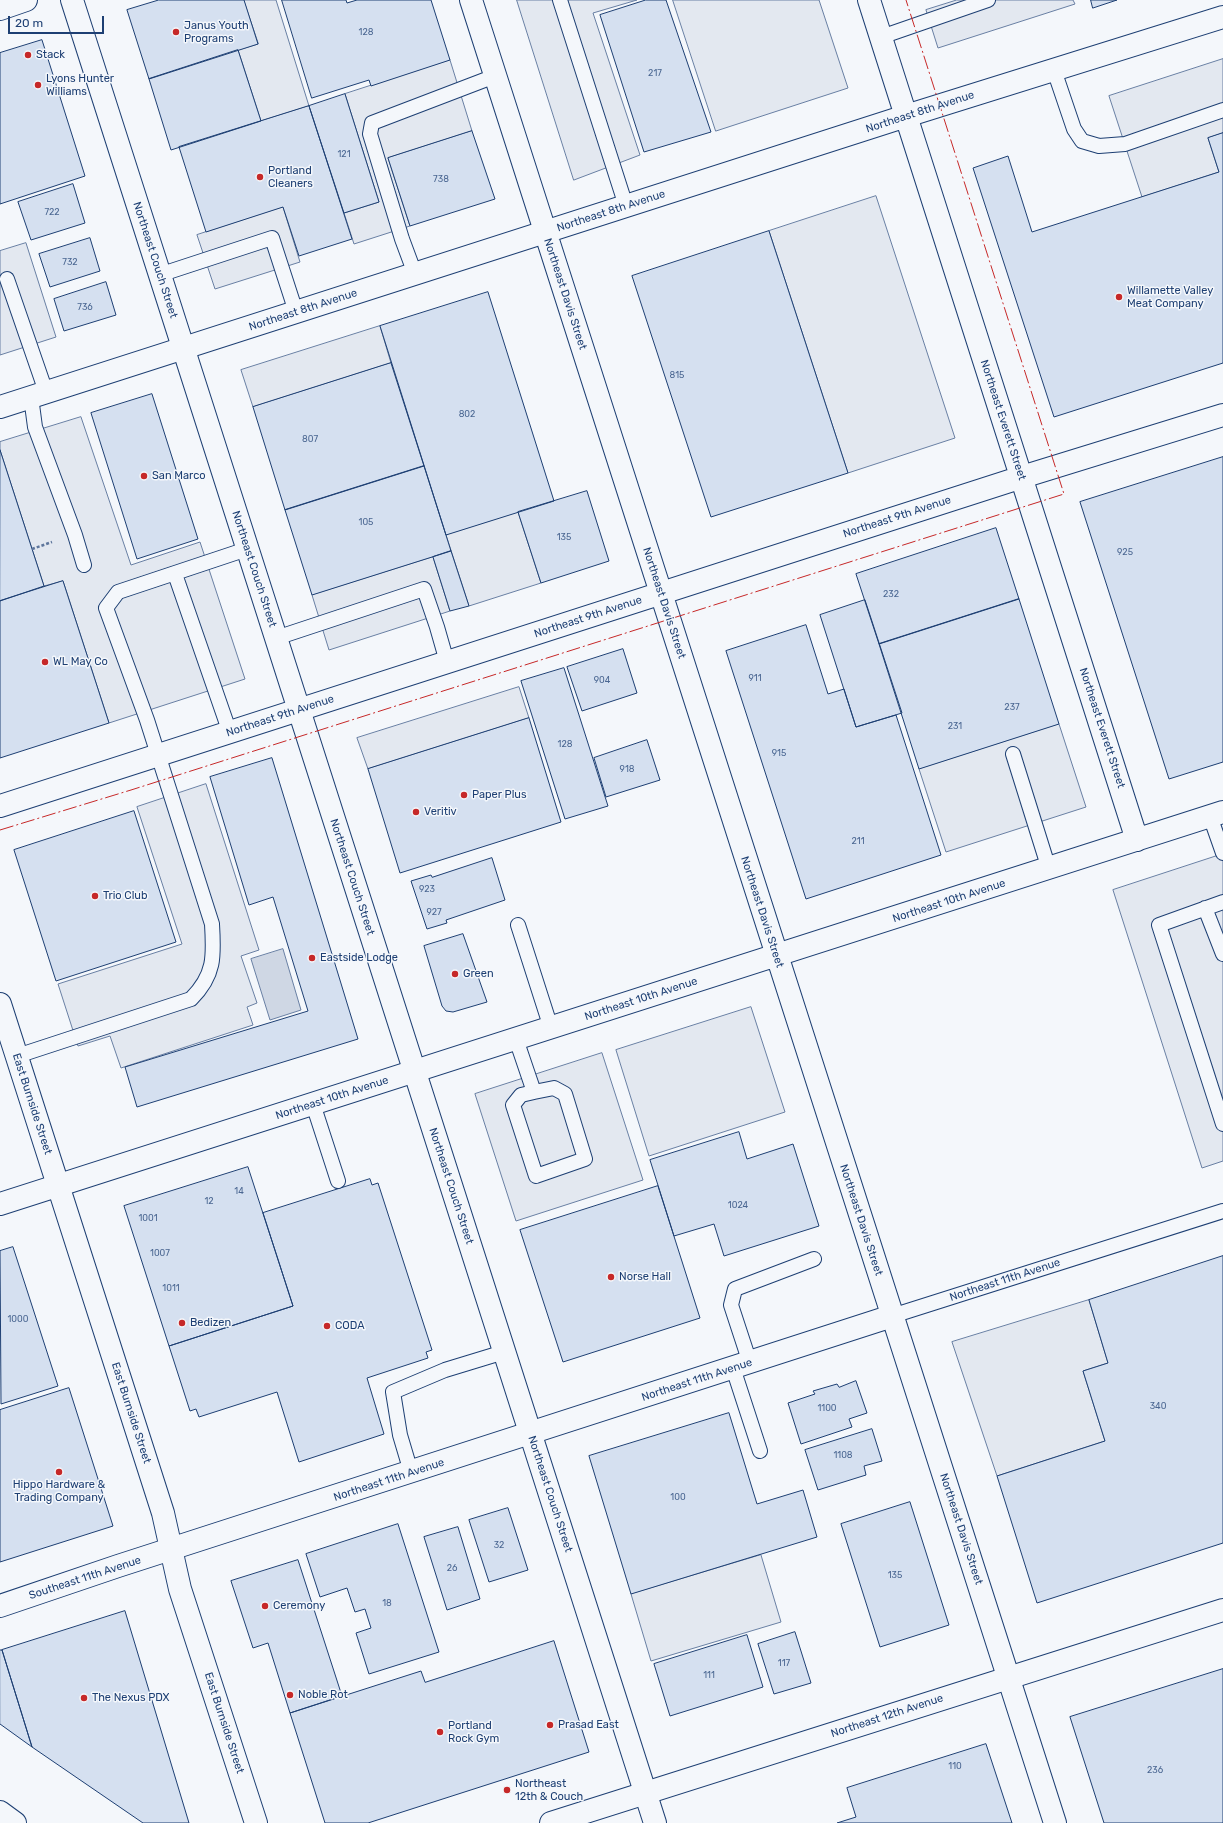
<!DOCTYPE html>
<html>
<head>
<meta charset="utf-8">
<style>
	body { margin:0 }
	#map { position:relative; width:1223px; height:1823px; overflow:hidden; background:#f4f7fb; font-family:Rubik,sans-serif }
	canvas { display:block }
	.scale { position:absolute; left:8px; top:16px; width:96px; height:18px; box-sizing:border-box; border:2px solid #1d3f73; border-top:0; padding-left:5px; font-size:12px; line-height:14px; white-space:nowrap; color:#1d3f73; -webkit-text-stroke:3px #f4f7fb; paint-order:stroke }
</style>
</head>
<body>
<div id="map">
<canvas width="1223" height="1823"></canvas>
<div class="scale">20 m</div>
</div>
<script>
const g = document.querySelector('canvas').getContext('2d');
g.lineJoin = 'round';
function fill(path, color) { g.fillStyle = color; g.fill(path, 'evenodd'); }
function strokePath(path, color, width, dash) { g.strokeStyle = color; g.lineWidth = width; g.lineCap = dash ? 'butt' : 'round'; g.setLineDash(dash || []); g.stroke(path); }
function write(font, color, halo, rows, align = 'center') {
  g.font = font + ' Rubik,sans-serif'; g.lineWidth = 3; g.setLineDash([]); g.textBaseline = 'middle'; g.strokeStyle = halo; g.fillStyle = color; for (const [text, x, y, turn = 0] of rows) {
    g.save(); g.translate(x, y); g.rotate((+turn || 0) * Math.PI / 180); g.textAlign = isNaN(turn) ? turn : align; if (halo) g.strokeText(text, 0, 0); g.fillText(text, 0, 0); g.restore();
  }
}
const parking = new Path2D(`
	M244,0H276L309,106L261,121L238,50L258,44Z
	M517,0H637L593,13L640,155L574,180Z
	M673,0H819L848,88L716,131Z
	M957,0H1073L1075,4L938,48L926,10Z
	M1223,59V133L1208,138L1219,172L1142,197L1109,96Z
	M450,60L472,131L388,158L410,226L354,244L344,213L379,202L345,94Z
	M876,196L955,438L848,473L769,231Z
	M283,207L300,262L215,289L197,235Z
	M26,243L56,337L0,355V251Z
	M380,326L391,363L253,407L241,370Z
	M81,417L131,565L200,542L245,679L109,723L63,581L44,586L0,450V442Z
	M518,512L541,583L469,606L446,535Z
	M433,557L450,611L329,650L312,595Z
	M519,687L529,718L368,769L357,738Z
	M1059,724L1086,807L946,852L919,769Z
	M206,784L259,950L241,956L257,1003L247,1007L253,1025L121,1068L110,1036L78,1046L58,984L182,944L137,807Z
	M1223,854V1161L1202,1168L1113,890Z
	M751,1007L785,1112L649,1156L616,1050Z
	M602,1053L643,1180L516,1221L475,1094Z
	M1089,1300L1108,1363L1083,1371L1105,1441L997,1476L952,1342Z
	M761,1555L781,1622L651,1661L631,1594Z`);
fill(parking, '#e3e8f0');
strokePath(parking, '#687fa3', 1);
const water = new Path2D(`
	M283,949L301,1010L270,1020L251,959Z`);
fill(water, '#cfd7e4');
strokePath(water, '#687fa3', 1);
const building = new Path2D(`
	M159,0H244L258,44L149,79L127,10Z
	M282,0H346L347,3L357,0H431L450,60L371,86L369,80L312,98Z
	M646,0H666L711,132L644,152L600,15Z
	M1091,0H1117L1093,8Z
	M42,40L85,176L0,204V53Z
	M238,50L261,121L171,150L149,79Z
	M345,94L379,202L344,213L309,106Z
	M309,106L352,239L299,256L283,207L206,232L179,147Z
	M472,131L495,199L410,226L388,158Z
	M1223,133V363L1054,417L973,168L1008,156L1032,232L1219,172L1208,138Z
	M73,184L85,223L31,240L18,202Z
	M769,231L848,473L711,517L632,276Z
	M90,238L100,271L50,287L39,254Z
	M106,282L116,315L64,331L54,299Z
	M488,292L554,501L446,535L380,326Z
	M391,363L424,466L285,510L253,407Z
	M152,394L198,539L137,559L91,413Z
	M0,450L44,586L0,601Z
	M1223,457V762L1169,779L1080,502Z
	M424,466L451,551L312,595L285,510Z
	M587,491L609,561L541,583L518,512Z
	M996,528L1019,599L879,644L856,574Z
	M451,551L469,606L450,611L433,557Z
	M63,581L109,723L0,758V601Z
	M1019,599L1059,724L919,769L879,644Z
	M865,600L902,713L856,727L820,615Z
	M806,625L828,694L844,689L856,727L896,715L941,855L806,899L726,651Z
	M623,649L637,693L582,711L567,667Z
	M564,668L608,806L565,819L521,681Z
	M529,718L561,822L400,873L368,769Z
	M647,740L660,780L606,797L594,758Z
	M272,758L358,1039L137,1107L125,1067L308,1011L273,897L249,905L210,777Z
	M134,811L176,942L56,981L14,850Z
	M492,858L505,900L446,920L447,923L427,929L411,881L431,875L432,877Z
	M463,934L487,1002L453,1012L446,1011L442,1006L424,946Z
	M739,1132L747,1159L793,1144L819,1226L724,1256L714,1224L674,1236L650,1160Z
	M248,1167L293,1306L169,1346L124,1206Z
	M370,1179L372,1185L378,1183L432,1350L426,1352L428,1358L367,1378L384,1434L299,1462L277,1392L199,1417L196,1409L190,1411L169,1346L293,1306L263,1213Z
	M658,1186L700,1318L563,1362L520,1230Z
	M13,1247L58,1386L1,1404L0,1251Z
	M1223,1256V1543L1037,1603L997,1476L1105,1441L1083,1371L1108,1363L1089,1300Z
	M856,1381L867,1413L849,1419L852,1427L801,1444L788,1403L815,1394L813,1391L837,1384L839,1387Z
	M69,1388L113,1526L0,1562V1410Z
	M729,1413L757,1504L803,1490L817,1537L631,1594L589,1456Z
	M872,1429L882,1461L864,1466L866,1475L818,1490L805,1450Z
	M910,1502L949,1625L880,1647L841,1524Z
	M508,1508L528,1570L489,1582L469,1520Z
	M398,1524L439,1652L369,1674L356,1633L371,1628L365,1609L355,1612L347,1588L320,1597L306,1554Z
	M458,1527L480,1599L447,1610L424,1537Z
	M298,1560L342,1696L290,1713L268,1643L253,1648L231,1581Z
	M125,1611L189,1823H143L32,1747L2,1650Z
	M795,1632L811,1683L774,1694L758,1644Z
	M747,1635L763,1687L670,1716L654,1664Z
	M554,1641L589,1752L368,1823H325L290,1713L421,1671L425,1682Z
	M0,1650H2L32,1747L0,1724Z
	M1223,1669V1823H1104L1070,1717Z
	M986,1744L1012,1823H837L856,1817L847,1788Z`);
fill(building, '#d5e0f0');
strokePath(building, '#1d3f73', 1);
const lane = new Path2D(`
	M560,0L626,206
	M881,37L988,0
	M1054,70L1074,129L1082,141L1099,146L1125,144L1223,110
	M415,274L402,239L370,134L372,123L495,76
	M159,275L272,238L296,312
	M7,279L46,392
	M31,397L35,427L75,535L84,565
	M175,574L230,733
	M276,638L424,589L437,627L447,662
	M1013,754L1049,869
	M1210,816L1223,853
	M1223,902L1159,925L1223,1124
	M1205,908L1223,954
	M518,925L551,1028
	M516,1039L534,1092L521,1095L513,1105L536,1176L585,1159L565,1094L554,1088L534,1092
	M17,1056L191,999C215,975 214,956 212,924L147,720L106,608L118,592L247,549
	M313,1104L338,1181
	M892,1316L1223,1211
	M750,1363L731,1305L735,1289L814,1259
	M733,1368L760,1451
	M411,1472L400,1435L393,1392L445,1370L504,1352`);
const street = new Path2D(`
	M471,0L1055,1823
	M869,0L1137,840
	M0,9L26,0
	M0,407L906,116L1223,17
	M0,806L1022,477L1223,415
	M0,1204L1223,812
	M0,1606L118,1566L892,1316`);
const secondary = new Path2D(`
	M0,1812L15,1823
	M551,1823L1223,1610`);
const primary = new Path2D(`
	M72,0L655,1823
	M0,1004L163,1513L180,1589L256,1823`);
strokePath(lane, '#1d3f73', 16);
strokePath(street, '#1d3f73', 24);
strokePath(secondary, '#1d3f73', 24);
strokePath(primary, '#1d3f73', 24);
strokePath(new Path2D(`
	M32,549L52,542`), '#5e769c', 2.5, [3, 2]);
strokePath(lane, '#f4f7fb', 14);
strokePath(street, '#f4f7fb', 22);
strokePath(secondary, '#f4f7fb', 22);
strokePath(primary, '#f4f7fb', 22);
strokePath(new Path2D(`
	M0,830L131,790L1064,494L906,0`), '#c62828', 1, [14, 3, 2, 3]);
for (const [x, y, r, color] of [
	[176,32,4,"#c62828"],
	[28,55,4,"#c62828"],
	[38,85,4,"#c62828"],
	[260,177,4,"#c62828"],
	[1119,297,4,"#c62828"],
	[144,476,4,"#c62828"],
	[45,662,4,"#c62828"],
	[464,795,4,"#c62828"],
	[416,812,4,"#c62828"],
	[95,896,4,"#c62828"],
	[312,958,4,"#c62828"],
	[455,974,4,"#c62828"],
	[611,1277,4,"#c62828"],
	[182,1323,4,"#c62828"],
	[327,1326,4,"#c62828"],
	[59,1472,4,"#c62828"],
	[265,1606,4,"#c62828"],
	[290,1695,4,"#c62828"],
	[84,1698,4,"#c62828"],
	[550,1725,4,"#c62828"],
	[440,1732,4,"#c62828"],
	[507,1790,4,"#c62828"]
]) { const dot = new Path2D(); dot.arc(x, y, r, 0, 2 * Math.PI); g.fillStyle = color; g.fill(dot); strokePath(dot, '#f4f7fb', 1.5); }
write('9px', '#4b6792', null, [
	["128",366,32],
	["217",655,73],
	["121",344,154],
	["738",441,179],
	["722",52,212],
	["732",70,262],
	["736",85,307],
	["815",677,375],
	["802",467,414],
	["807",310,439],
	["105",366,522],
	["135",564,537],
	["925",1125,552],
	["232",891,594],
	["911",755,678],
	["904",602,680],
	["237",1012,707],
	["231",955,726],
	["128",565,744],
	["915",779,753],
	["918",627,769],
	["211",858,841],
	["923",427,889],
	["927",434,912],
	["14",239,1191],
	["12",209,1201],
	["1024",738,1205],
	["1001",148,1218],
	["1007",160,1253],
	["1011",171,1288],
	["1000",18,1319],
	["340",1158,1406],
	["1100",827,1408],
	["1108",843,1455],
	["100",678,1497],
	["32",499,1545],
	["26",452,1568],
	["135",895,1575],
	["18",387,1603],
	["117",784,1663],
	["111",709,1675],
	["110",955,1766],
	["236",1155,1770]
]);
write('11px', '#1d3f73', '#f4f7fb', [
	["Janus Youth",184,26],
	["Programs",184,39],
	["Stack",36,55],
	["Lyons Hunter",46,79],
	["Williams",46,92],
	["Portland",268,171],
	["Cleaners",268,184],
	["Willamette Valley",1127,291],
	["Meat Company",1127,304],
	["San Marco",152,476],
	["WL May Co",53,662],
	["Paper Plus",472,795],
	["Veritiv",424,812],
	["Trio Club",103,896],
	["Eastside Lodge",320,958],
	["Green",463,974],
	["Norse Hall",619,1277],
	["Bedizen",190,1323],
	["CODA",335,1326],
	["Hippo Hardware &",59,1485,"center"],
	["Trading Company",59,1498,"center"],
	["Ceremony",273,1606],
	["Noble Rot",298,1695],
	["The Nexus PDX",92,1698],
	["Prasad East",558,1725],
	["Portland",448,1726],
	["Rock Gym",448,1739],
	["Northeast",515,1784],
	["12th & Couch",515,1797]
], 'left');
write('11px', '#1d3f73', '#f4f7fb', [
	["Northeast 8th Avenue",920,112,-18],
	["Northeast 8th Avenue",611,211,-18],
	["Northeast Couch Street",155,260,72],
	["Northeast Davis Street",565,294,72],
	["Northeast 8th Avenue",303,310,-18],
	["Northeast Everett Street",1003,420,72],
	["Northeast 9th Avenue",897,517,-18],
	["Northeast Couch Street",254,569,72],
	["Northeast Davis Street",664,603,72],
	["Northeast 9th Avenue",588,617,-18],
	["Northeast 9th Avenue",280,716,-18],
	["Northeast Everett Street",1102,728,72],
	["Northeast Couch Street",352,877,72],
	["Northeast 10th Avenue",949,901,-18],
	["Northeast Davis Street",762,912,72],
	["Northeast 10th Avenue",641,999,-18],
	["Northeast 10th Avenue",332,1098,-18],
	["East Burnside Street",32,1104,72],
	["Northeast Couch Street",451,1186,72],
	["Northeast Davis Street",861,1220,72],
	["Northeast 11th Avenue",1005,1280,-18],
	["Northeast 11th Avenue",697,1380,-18],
	["East Burnside Street",131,1413,72],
	["Northeast 11th Avenue",389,1480,-18],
	["Northeast Couch Street",550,1494,72],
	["Northeast Davis Street",961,1529,72],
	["Southeast 11th Avenue",85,1578,-18],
	["Northeast 12th Avenue",887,1716,-18],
	["East Burnside Street",224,1723,72]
]);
</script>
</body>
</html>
